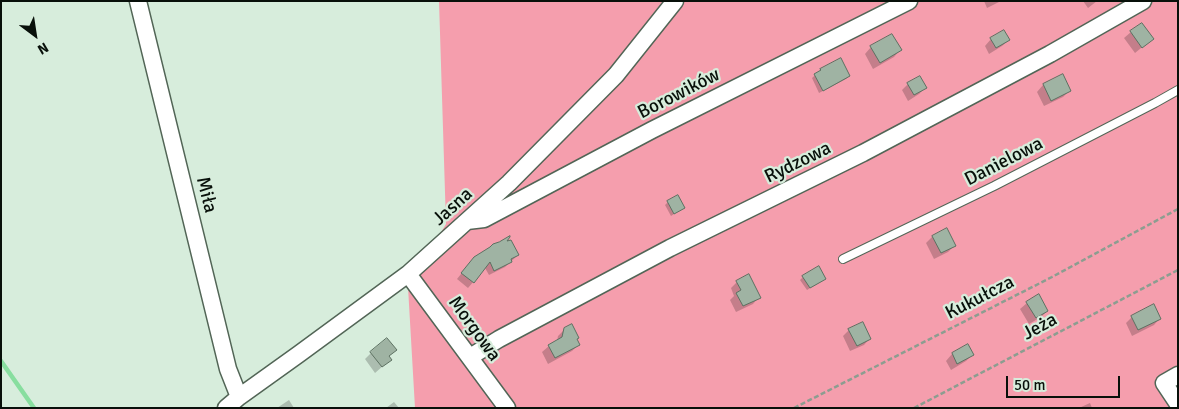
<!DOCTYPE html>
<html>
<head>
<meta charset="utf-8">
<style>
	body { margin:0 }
	#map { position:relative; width:1179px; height:409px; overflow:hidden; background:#d7eddc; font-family:Signika,sans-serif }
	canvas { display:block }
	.frame { position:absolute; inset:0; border:2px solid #08100a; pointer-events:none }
	.north { position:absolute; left:10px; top:10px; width:50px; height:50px; -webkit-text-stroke:4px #d7eddc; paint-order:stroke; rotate:149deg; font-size:14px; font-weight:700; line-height:20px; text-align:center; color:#08100a }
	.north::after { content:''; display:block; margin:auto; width:18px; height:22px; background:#08100a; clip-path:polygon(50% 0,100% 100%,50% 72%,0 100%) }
	.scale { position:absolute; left:1006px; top:376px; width:114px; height:22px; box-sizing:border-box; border:2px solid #08100a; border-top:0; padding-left:6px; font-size:15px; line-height:18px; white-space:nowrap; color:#08100a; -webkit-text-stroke:4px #d7eddc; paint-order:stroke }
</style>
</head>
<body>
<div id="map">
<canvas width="1179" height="409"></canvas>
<div class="frame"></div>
<div class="north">N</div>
<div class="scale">50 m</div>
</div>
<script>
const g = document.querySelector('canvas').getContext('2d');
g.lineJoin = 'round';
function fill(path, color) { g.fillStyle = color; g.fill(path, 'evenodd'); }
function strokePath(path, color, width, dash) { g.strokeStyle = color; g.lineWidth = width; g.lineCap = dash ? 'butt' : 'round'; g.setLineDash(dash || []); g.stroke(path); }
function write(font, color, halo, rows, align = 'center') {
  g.font = font + ' Signika,sans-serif'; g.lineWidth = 4.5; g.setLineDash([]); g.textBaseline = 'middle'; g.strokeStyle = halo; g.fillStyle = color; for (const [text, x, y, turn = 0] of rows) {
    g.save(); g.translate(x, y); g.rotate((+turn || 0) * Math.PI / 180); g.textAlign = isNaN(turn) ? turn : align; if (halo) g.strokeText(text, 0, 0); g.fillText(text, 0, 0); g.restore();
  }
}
fill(new Path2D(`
	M439,1H1178V408H415L408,287L446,224Z`), '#f59ead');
fill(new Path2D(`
	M984,1H1001L987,8Z
	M1083,1H1097L1088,8Z
	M1142,24L1152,39L1135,53L1124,38L1131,32Z
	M991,39L1009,40L1002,46L989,54L985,46Z
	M871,47L900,50L894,57L873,69L865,54Z
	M821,70L849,76L846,79L819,93L812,78Z
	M1062,76L1069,91L1063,97L1044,106L1037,92L1043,85Z
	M908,84L925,88L919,94L908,101L902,90Z
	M668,202L683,208L671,216L665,205Z
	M932,237L955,245L948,252L934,259L926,243Z
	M504,243L518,255L505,267L489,275L485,268L468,288L457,279L469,264Z
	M803,277L822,281L807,290L800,280Z
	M737,282L759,297L753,304L736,312L730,300L734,296L731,288Z
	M1027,303L1047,311L1041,317L1029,324L1020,309Z
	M1132,317L1160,318L1154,325L1132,336L1126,323Z
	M565,329L576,340L578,345L572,351L548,364L542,352L549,346L557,341L558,336Z
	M849,330L870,338L864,345L850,351L843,336Z
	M968,346L972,355L966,361L951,370L946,361L952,354Z
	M395,350L388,357L391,359L375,373L365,359L371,353Z
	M289,400L294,408H277Z
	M394,402L399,408H386Z
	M1090,403L1092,408H1079Z`), '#0003');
strokePath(new Path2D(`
	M1,361L34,408`), '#88de9f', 4.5);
const building = new Path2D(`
	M1142,23L1154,39L1142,48L1130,31Z
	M1004,30L1010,40L996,48L990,38Z
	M892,34L902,50L880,63L870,46Z
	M841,58L850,76L823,91L814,74L821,70L820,69Z
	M1063,74L1071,91L1051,101L1043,84Z
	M920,76L927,88L914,95L907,83Z
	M678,195L685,208L674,214L667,201Z
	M947,228L956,246L941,253L932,236Z
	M510,236V237L507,241L511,240L519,255L511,259L512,262L494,271L490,262L474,283L461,273L474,257L490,247L493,244L499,242Z
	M819,266L826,279L810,288L802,276Z
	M749,274L761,298L743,306L736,293L741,290L736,281Z
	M1039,294L1048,311L1036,318L1026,302Z
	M1154,304L1161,319L1138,330L1131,316Z
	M863,322L871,339L857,346L848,329Z
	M572,324L579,338L577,339L580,345L555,358L548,345L562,337L564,328Z
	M387,338L397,350L389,356L392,360L382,367L370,352Z
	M968,344L974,355L957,364L952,353Z`);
fill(building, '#9fb3a3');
strokePath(building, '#5d7162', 1);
const service = new Path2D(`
	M843,259L994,186L1155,103L1178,90`);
const minor = new Path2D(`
	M138,1L228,369L239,397
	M467,221L484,219L652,130L909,1
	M408,274L507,408
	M470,357L499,339L670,248L863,153L1050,54L1143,1
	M1178,375L1164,383L1178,404
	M226,408L239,397L299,354L408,274L509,183L616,75L675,1`);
strokePath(service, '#526556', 10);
strokePath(minor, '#526556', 19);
strokePath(new Path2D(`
	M794,408L1052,277L1178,209
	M914,408L1178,270`), '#8c9d90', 2.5, [5, 2.5]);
strokePath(service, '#fff', 8);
strokePath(minor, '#fff', 16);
write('19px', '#08100a', '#d7eddc', [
	["Borowików",679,94,-27],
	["Danielowa",1004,162,-27],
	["Rydzowa",798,163,-26],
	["Miła",206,195,76],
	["Jasna",453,207,-42],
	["Kukułcza",980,298,-27],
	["Jeża",1040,327,-28],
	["Morgowa",474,329,54]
]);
</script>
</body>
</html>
